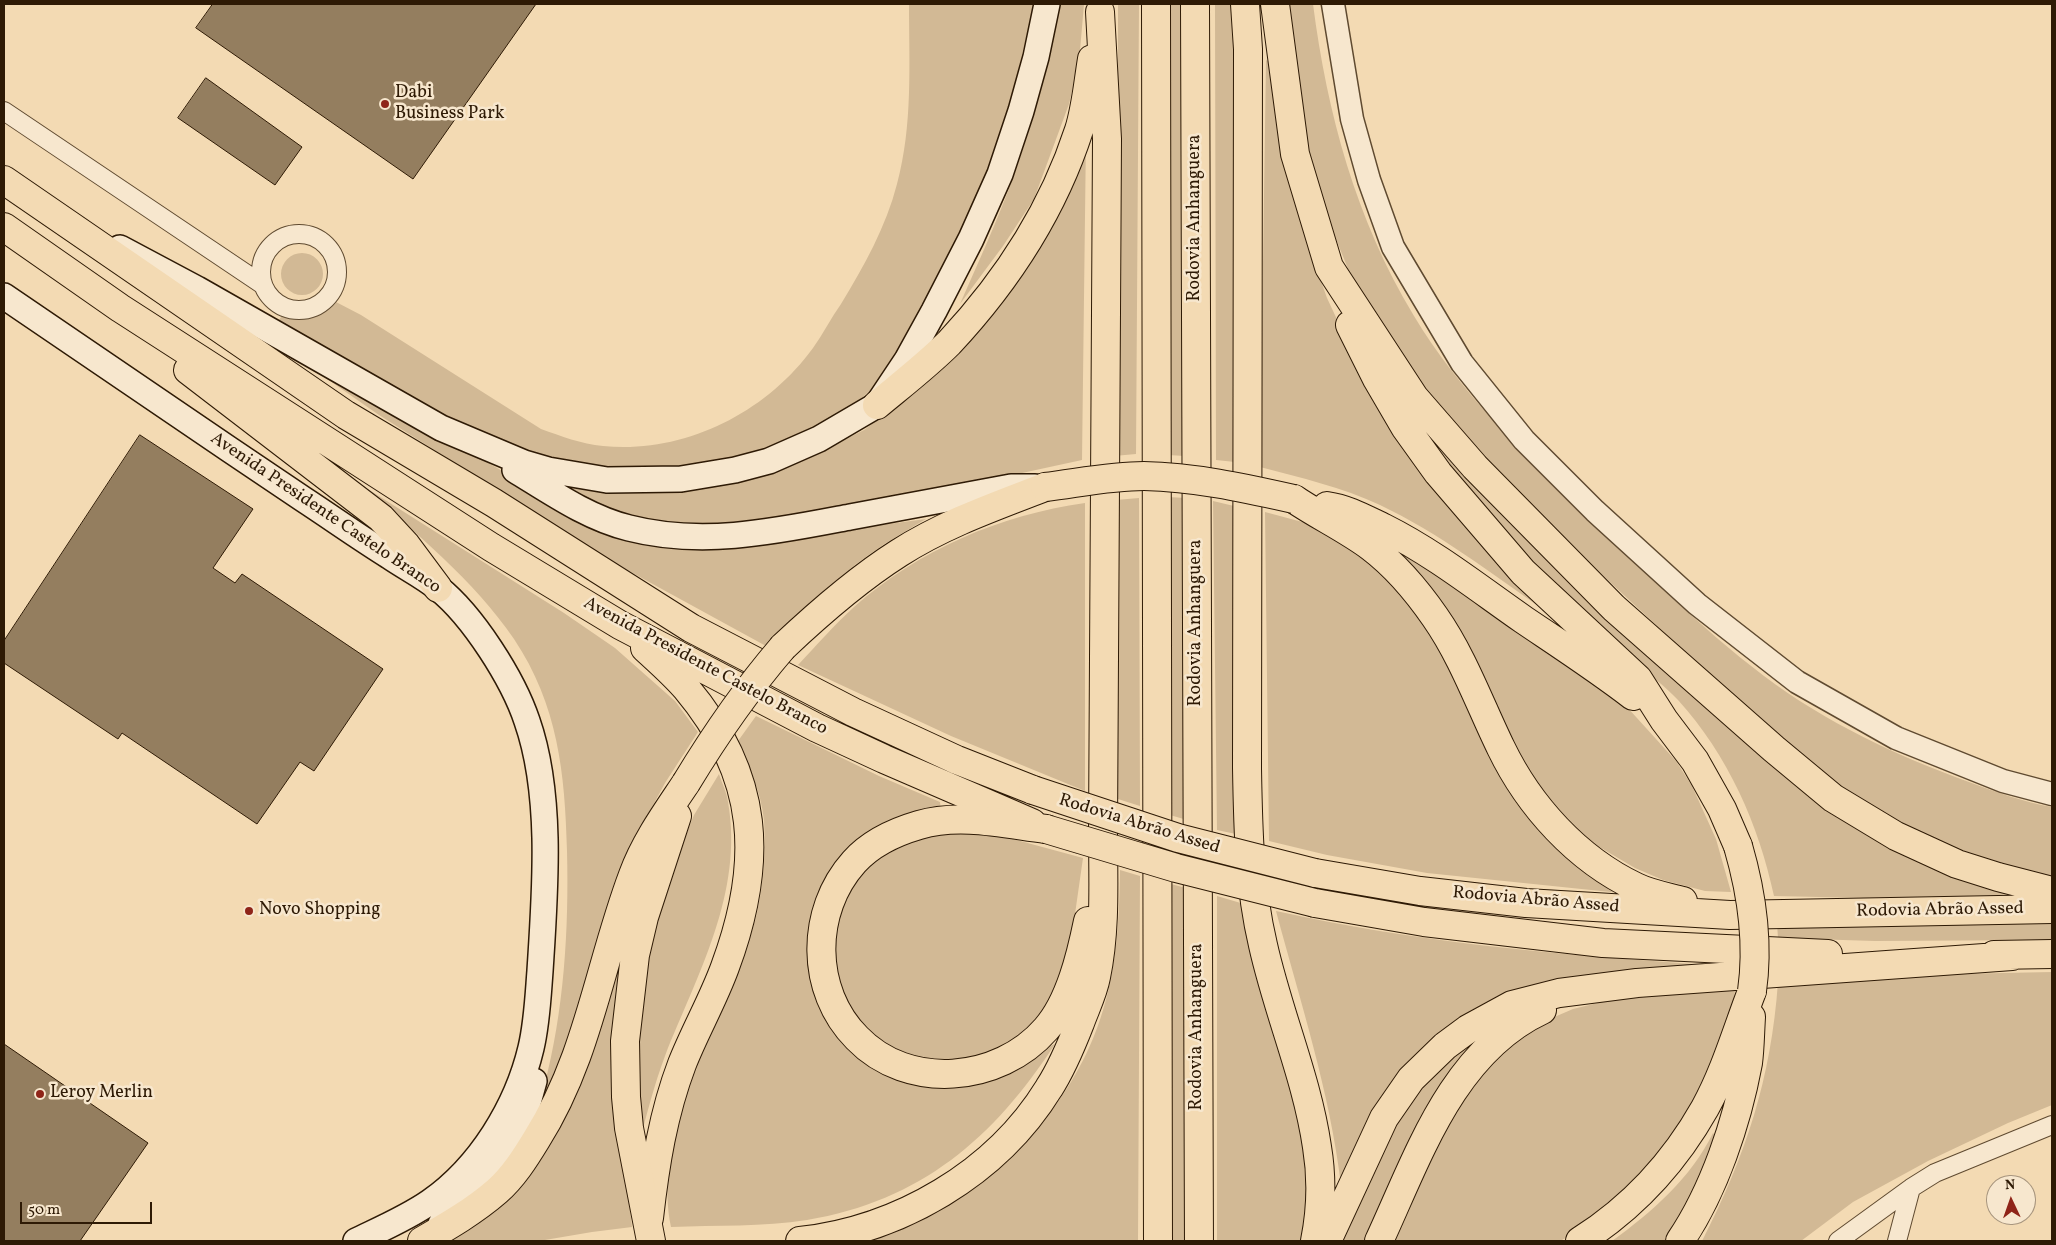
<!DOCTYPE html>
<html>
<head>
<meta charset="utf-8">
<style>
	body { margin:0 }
	#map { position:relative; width:2056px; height:1245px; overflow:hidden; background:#f3dab3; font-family:Vollkorn,serif }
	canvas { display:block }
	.frame { position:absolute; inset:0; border:5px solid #2e1a05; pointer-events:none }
	.north { position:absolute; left:1986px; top:1175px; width:50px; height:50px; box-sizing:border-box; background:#f7e7ce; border:1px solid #a7957e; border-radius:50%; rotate:357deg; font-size:14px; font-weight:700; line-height:20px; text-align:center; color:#2e1a05 }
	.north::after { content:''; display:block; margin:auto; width:18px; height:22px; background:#8f2418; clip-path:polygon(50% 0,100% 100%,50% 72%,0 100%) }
	.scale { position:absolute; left:20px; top:1202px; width:132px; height:22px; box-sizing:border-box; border:2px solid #2e1a05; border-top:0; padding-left:6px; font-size:15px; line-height:18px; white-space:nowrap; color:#2e1a05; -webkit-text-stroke:4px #f7e7ce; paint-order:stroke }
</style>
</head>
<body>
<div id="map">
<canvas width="2056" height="1245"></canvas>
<div class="frame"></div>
<div class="north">N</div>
<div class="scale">50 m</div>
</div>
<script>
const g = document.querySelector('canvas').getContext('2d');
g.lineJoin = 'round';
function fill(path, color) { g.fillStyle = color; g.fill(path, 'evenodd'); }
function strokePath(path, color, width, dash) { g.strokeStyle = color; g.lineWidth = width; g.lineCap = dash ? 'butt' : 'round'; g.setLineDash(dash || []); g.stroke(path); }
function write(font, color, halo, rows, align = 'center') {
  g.font = font + ' Vollkorn,serif'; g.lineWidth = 5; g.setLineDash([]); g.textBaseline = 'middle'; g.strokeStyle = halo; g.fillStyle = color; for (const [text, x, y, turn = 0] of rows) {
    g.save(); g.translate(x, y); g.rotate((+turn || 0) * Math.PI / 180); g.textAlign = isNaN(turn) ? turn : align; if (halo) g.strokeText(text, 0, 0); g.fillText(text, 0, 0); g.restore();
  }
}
fill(new Path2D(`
	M909,4H1034L1015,84L993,158L963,234L887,376L863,397L826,423L781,449L639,475L541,459L459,425L278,321L286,311C306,315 319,312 336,302L361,315L541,429C561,436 581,444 603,446C683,454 765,414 813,348C823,334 831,318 841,304C864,266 886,227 897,184C913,125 909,64 909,4Z
	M1058,4H1084L1079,62L1069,104L1034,199L1003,246L960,304C982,254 1005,204 1022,152C1038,104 1047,53 1058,4Z
	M1118,4H1139L1136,454L1114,456L1118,158Z
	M1168,4H1187L1185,456L1168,455Z
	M1215,4H1236L1235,462L1216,460Z
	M1282,4H1313C1327,113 1356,220 1414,316C1459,391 1522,452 1584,512C1642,569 1699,627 1764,676C1825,722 1897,756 1969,782C1996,792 2024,802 2052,807V879L1960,854L1855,800L1753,715L1500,480L1425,397L1351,276L1333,232L1318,187L1307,147Z
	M1266,60L1269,62L1311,253L1327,298L1348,343L1544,610C1491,573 1439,533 1380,505C1342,487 1301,478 1260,467Z
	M1086,135L1082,460C999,478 916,496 832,510C777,520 719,532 662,523C627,518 595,501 563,487V482L765,474L801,461L864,430L893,408L947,360Z
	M281 274a21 21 0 1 1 42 0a21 21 0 1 1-42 0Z
	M255,329L586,519L798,536L926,519C908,530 888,541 870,554C832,581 798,613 766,646L607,559L379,415Z
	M1418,426L1423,428L1739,732L2017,895L1865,898L1774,896C1759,825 1728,755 1678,700C1666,687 1650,675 1636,663C1615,644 1595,625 1575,605C1538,568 1500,530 1466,489C1449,469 1434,447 1418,426Z
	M363,486L564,613L615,648L675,701L698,732L665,783L645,820L570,1055L528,1137C533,1121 540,1104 544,1087C564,1011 569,930 567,851C565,773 558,705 514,639C474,580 415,533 363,486Z
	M1167,497L1187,498V820L1170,815Z
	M1139,498L1140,806L1118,799L1116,500Z
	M1213,501L1234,506L1236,834L1217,830Z
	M1085,503V791L951,736L798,665C816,646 834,625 854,607C918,550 1000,515 1085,503Z
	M1265,512L1306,523L1364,555L1425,616L1500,762L1620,893L1427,873L1327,855L1269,841Z
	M1393,545L1617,696L1676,761L1692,786L1716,839L1731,892L1705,891L1663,880L1635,868L1579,835L1538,791Z
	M756,716L879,776L940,802L941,811L854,852L817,982L899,1073L1035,1052L1055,1044C994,1138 921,1201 807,1220C763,1227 716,1225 671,1227C655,1144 697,1062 729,988C738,966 749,944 755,921C763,889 766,853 764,820C761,792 749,766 738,741Z
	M719,774C722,783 727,793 728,802C744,893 697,975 665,1056C654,1085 647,1114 639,1143L635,1090L645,953L677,857L694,815Z
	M987,832L1083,858L1071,942L1053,995L1038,1020L1024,1036L988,1057L942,1061L918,1058L895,1048L876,1036L860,1020L837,986L832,959L842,899L870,860L917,834Z
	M1120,870L1140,876L1138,1241H859C892,1223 925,1204 959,1185C975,1176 993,1168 1008,1157C1025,1146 1040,1126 1052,1110C1109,1034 1119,962 1120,870Z
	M1171,884L1186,888L1188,1241H1172Z
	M1217,896L1244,904L1302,1130L1308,1185L1304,1241H1217Z
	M1276,911C1415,942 1551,954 1693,964L1691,971L1483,1010L1341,1185C1330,1092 1300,1001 1276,911Z
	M2052,923V940L1875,941L1778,938L1777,924L1881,926Z
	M622,948L618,1104L632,1227L592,1232L539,1241H444L532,1171L549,1145L569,1111L584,1077Z
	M2052,972V1105L2008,1123L1928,1161L1853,1202L1801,1241H1702C1746,1155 1771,1079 1778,982L1854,976Z
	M1736,983L1732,1014L1711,1080L1658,1164L1579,1231L1560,1241H1388L1440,1124L1494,1056L1545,1021L1573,1009L1610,1000Z
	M1490,1026L1370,1241H1341L1384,1138L1429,1071Z
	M1713,1133L1717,1138L1704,1171L1667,1241H1612C1652,1212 1691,1178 1713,1133Z`), '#d2b995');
const building = new Path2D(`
	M213,4H536L413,179L196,28Z
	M206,78L302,147L275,185L178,118Z
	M140,435L253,509L213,568L235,583L242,574L383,669L314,771L300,762L257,824L122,733L118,739L4,663V641Z
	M4,1044L148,1143L80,1241H4Z`);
fill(building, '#947e5f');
strokePath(building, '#2e1a05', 1);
const minor = new Path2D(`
	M4,111L263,285
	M261 272a38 38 0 1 1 76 0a38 38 0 1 1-76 0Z
	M1838,1241L1911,1188L1935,1173L2052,1125
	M1897,1241L1911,1188`);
const tertiary = new Path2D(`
	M1333,4L1352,119L1369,180L1393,247L1462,363L1524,440L1595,511L1697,604L1797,682L1896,738L2003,781L2052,794`);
const secondary = new Path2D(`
	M120,248L197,289L441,428L524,463L548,470L607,480L681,479L735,470L769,461L819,439L877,405L907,360L934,311L971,239L1000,174L1021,111L1036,57L1047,4
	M4,296C104,364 203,432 303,499C332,518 360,538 389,556C405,567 423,576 438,588C473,616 513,679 527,721C553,795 545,893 540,971C538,997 537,1023 531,1048C517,1107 480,1167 430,1202C407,1218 381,1229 356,1241
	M515,470C551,492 588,518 629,528C703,547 777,531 850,517C904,507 957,497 1011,487H1035
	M441,1224L505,1157L523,1121L534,1081`);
const primary = new Path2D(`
	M4,180L346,415L494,503L691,628L853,712L957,760L1033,790
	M4,227L120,308L491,547L620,625L817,728L884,759L1032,823
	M188,370L381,518L406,545L438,588
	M645,648C659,661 674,674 686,688C760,776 764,862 725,967C713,1000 695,1031 682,1064C663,1114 655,1165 649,1218`);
const motorway = new Path2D(`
	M1156,4L1158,1241
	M1195,4L1199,1241
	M1245,4L1248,49L1247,768C1248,827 1249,886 1263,945C1278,1013 1307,1078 1317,1147C1322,1177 1321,1211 1315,1241
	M1275,4L1295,154L1329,267L1414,397L1475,467L1614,608L1774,749L1833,798L1896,836L1957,864L1998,877L2052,891
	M1350,325L1377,379L1405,427L1438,473L1523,572L1638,679L1664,720L1695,761L1722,809L1738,846
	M877,405C901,385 927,365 949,343C1006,282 1053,210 1079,130C1086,108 1088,83 1092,59
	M1294,499C1319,516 1347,529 1371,547C1396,566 1417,591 1435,617C1463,657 1480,705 1501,748C1529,806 1577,859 1636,887C1650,894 1668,897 1683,901
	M1327,506C1348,509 1365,519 1384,528C1434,553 1478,588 1524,620C1561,645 1598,669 1633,696
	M783,647C819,613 858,579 899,553C944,524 996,506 1045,487
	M1046,829C1005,824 960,813 919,825C895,832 870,844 854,862C810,911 810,991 857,1038C908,1091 999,1083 1046,1029C1070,1002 1081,955 1088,921
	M1315,873L1420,891L1526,903L1730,915L2052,909
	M1315,903L1424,922L1603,943L1828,954
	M1994,955L2052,954
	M422,1241C448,1226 474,1211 497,1191C513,1177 525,1158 536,1140C589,1056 599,965 633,875C645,842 666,813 686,783
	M651,1241L629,1128L626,1097L625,1041L635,955L644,917L677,816
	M800,1241C899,1230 996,1174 1049,1088C1062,1068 1071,1046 1080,1023C1085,1009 1093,993 1096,977C1106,929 1103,879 1103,830L1107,139L1100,12
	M1327,1241L1384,1118L1411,1079L1445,1046L1468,1029L1512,1005L1559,993L1637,983L2012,956
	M1379,1241C1418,1157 1452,1052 1542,1010
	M1580,1241C1632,1208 1674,1163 1705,1108C1725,1072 1737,1030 1752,991
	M1680,1241C1714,1191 1737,1122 1748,1063C1750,1048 1750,1032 1751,1017`);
strokePath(minor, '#5f4a30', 20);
strokePath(tertiary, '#5f4a30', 25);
strokePath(secondary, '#2e1a05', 28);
strokePath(primary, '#2e1a05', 30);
strokePath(motorway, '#2e1a05', 30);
strokePath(minor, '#f7e7ce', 18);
strokePath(tertiary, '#f7e7ce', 22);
strokePath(secondary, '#f7e7ce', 25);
strokePath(primary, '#f3dab3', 28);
strokePath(motorway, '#f3dab3', 28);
const motorwayBridge = new Path2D(`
	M1045,487C1078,483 1111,476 1144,476C1195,477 1244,488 1294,499
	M686,783C715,735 746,690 783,647
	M1033,790L1178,838L1315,873
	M1046,829L1176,868L1315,903
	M1738,846C1752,894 1759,942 1752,991`);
strokePath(motorwayBridge, '#2e1a05', 30, []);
strokePath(motorwayBridge, '#f3dab3', 28);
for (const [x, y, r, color] of [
	[385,104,5,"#8f2418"],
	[249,911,5,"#8f2418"],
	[40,1094,5,"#8f2418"]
]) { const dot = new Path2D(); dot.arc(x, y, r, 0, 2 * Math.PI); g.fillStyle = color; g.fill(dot); strokePath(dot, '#f7e7ce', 2); }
write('18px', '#2e1a05', '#f7e7ce', [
	["Dabi",395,94],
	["Business Park",395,115],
	["Novo Shopping",259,911],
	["Leroy Merlin",50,1094]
], 'left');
write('18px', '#2e1a05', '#f7e7ce', [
	["Rodovia Anhanguera",1196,218,-90],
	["Avenida Presidente Castelo Branco",325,514,34],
	["Rodovia Anhanguera",1197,623,-90],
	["Avenida Presidente Castelo Branco",705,667,28],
	["Rodovia Abrão Assed",1139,825,17],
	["Rodovia Abrão Assed",1536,901,5],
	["Rodovia Abrão Assed",1940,911,-1],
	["Rodovia Anhanguera",1198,1027,-90]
]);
</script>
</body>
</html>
